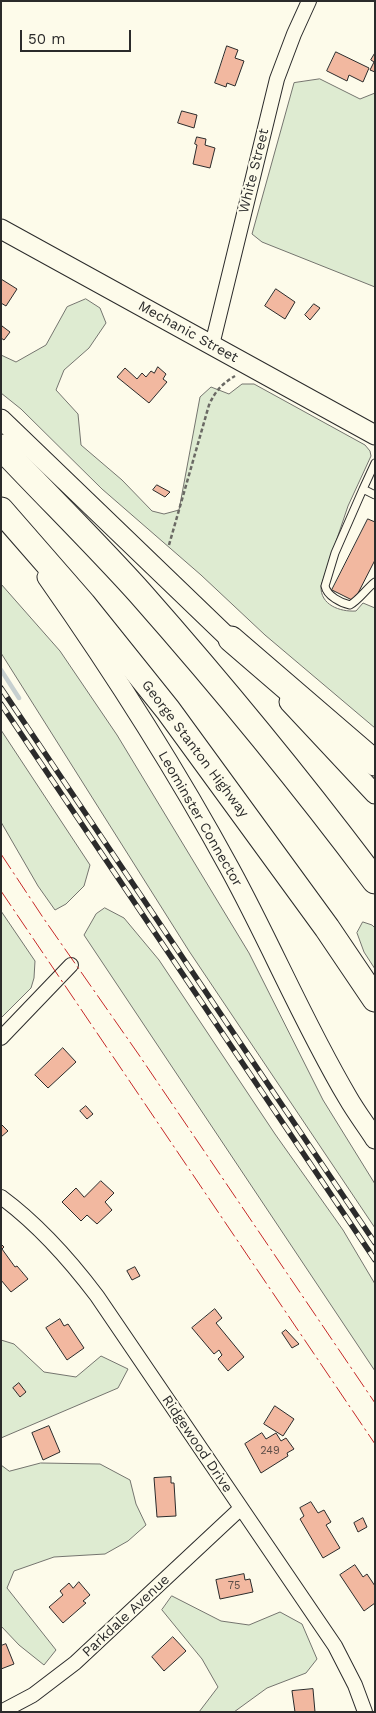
<!DOCTYPE html>
<html>
<head>
<meta charset="utf-8">
<style>
	body { margin:0 }
	#map { position:relative; width:376px; height:1713px; overflow:hidden; background:#fdfbea; font-family:"Work Sans",sans-serif }
	canvas { display:block }
	.frame { position:absolute; inset:0; border:2px solid #2b2b2b; pointer-events:none }
	.scale { position:absolute; left:20px; top:30px; width:111px; height:22px; box-sizing:border-box; border:2px solid #2b2b2b; border-top:0; padding-left:6px; font-size:15px; line-height:18px; white-space:nowrap; color:#2b2b2b; -webkit-text-stroke:4px #fdfbea; paint-order:stroke }
</style>
</head>
<body>
<div id="map">
<canvas width="376" height="1713"></canvas>
<div class="frame"></div>
<div class="scale">50 m</div>
</div>
<script>
const g = document.querySelector('canvas').getContext('2d');
g.lineJoin = 'round';
function fill(path, color) { g.fillStyle = color; g.fill(path, 'evenodd'); }
function strokePath(path, color, width, dash) { g.strokeStyle = color; g.lineWidth = width; g.lineCap = dash ? 'butt' : 'round'; g.setLineDash(dash || []); g.stroke(path); }
function write(font, color, halo, rows, align = 'center') {
  g.font = font + ' "Work Sans",sans-serif'; g.lineWidth = 4; g.setLineDash([]); g.textBaseline = 'middle'; g.strokeStyle = halo; g.fillStyle = color; for (const [text, x, y, turn = 0] of rows) {
    g.save(); g.translate(x, y); g.rotate((+turn || 0) * Math.PI / 180); g.textAlign = isNaN(turn) ? turn : align; if (halo) g.strokeText(text, 0, 0); g.fillText(text, 0, 0); g.restore();
  }
}
const green = new Path2D(`
	M320,79L360,99L375,93V287L262,242L252,234L294,83Z
	M86,299L100,308L106,323L89,348L64,370L56,390L78,414L81,445L122,480L152,511L164,514L179,510L200,397L211,387L229,394L242,384H254L365,445L370,451L371,456L348,506L321,586C320,605 340,612 356,611L363,603L375,608V728L265,635L201,575L102,489L21,409L1,393V355L16,362L46,345L67,307Z
	M1,584L60,651L117,735L249,953L323,1100L375,1184V1228L189,951L1,653Z
	M1,730L90,865L84,886L66,904L55,910L38,886L1,822Z
	M105,908L124,918L159,960L275,1134L343,1230L375,1284V1371L84,935L96,914Z
	M1,911L35,961L34,978L31,988L1,1018Z
	M363,922L372,925L375,928V969L364,952L357,933Z
	M1,1340L14,1344L44,1372L76,1377L101,1356L128,1369L118,1388L1,1438Z
	M41,1463L100,1464L130,1480L136,1504L146,1525L128,1541L105,1554L54,1557L14,1571L7,1588L56,1650L44,1665L19,1645L1,1626V1465L9,1471Z
	M172,1596L221,1621L249,1625L280,1612L302,1624L317,1659L306,1673L267,1688L234,1712H199L218,1687L202,1659L162,1610Z`);
fill(green, '#deebd1');
strokePath(green, '#74746e', 1);
strokePath(new Path2D(`
	M1,670L19,698`), '#c7d0d0', 4.5);
const building = new Path2D(`
	M227,46L238,50L235,58L244,61L235,86L227,83L226,87L215,83Z
	M336,52L369,68L363,82L349,75L347,81L327,71Z
	M375,53V72L370,70L374,62L371,60Z
	M182,111L197,115L194,128L178,123Z
	M197,137L206,139L205,145L215,148L210,168L193,164L197,145L195,144Z
	M1,279L17,289L6,306L1,303Z
	M276,289L295,302L285,319L265,306Z
	M314,304L320,308L310,320L305,315Z
	M2,326L10,332L4,340L1,338Z
	M158,367L166,374L163,379L167,382L149,403L117,377L125,368L137,379L142,373L146,377L151,371L154,373Z
	M157,485L170,492L165,497L153,490Z
	M368,519L375,522V560L354,601L332,590Z
	M63,1048L76,1062L48,1088L35,1075Z
	M86,1106L93,1114L87,1119L80,1111Z
	M1,1124L8,1131L1,1137Z
	M101,1181L114,1193L105,1202L112,1210L97,1224L87,1215L81,1221L62,1202L76,1188L84,1197Z
	M1,1244L4,1247L2,1249L15,1267L17,1266L28,1279L11,1292L1,1280Z
	M135,1267L140,1276L132,1280L127,1271Z
	M215,1309L222,1318L216,1323L244,1357L228,1371L218,1359L222,1355L219,1350L214,1354L192,1328Z
	M60,1319L64,1326L68,1324L84,1348L67,1360L46,1328Z
	M286,1330L299,1344L292,1348L282,1333Z
	M19,1383L26,1392L20,1397L13,1388Z
	M275,1406L294,1419L283,1436L264,1424Z
	M49,1426L60,1452L43,1460L32,1433Z
	M262,1433L266,1439L276,1433L281,1441L286,1438L294,1449L287,1453L288,1456L261,1473L245,1444Z
	M171,1477V1483H174L176,1516L157,1517L154,1478Z
	M311,1502L318,1513L324,1510L331,1522L326,1525L340,1548L323,1558L300,1519L304,1516L300,1508Z
	M363,1518L367,1527L358,1532L354,1523Z
	M355,1565L363,1577L367,1574L375,1586V1603L364,1611L340,1575Z
	M244,1574L245,1580L250,1579L253,1592L220,1599L216,1580Z
	M79,1582L90,1595L83,1601L86,1603L63,1623L49,1607L63,1595L60,1591L69,1583L73,1588Z
	M173,1637L186,1651L164,1671L152,1657Z
	M6,1644L14,1664L1,1669V1646Z
	M313,1689L315,1712H295L292,1691Z`);
fill(building, '#f2b8a0');
strokePath(building, '#2b2b2b', 1);
const service = new Path2D(`
	M375,463L363,489L375,495
	M363,489L335,553L325,586C327,596 341,603 350,605C360,599 366,589 375,582`);
const minor = new Path2D(`
	M212,345L277,79L294,34L309,1
	M1,1038L71,965
	M1,1197C39,1225 69,1259 97,1296L335,1646L355,1685L365,1712
	M1,1712L33,1695L75,1663L241,1508`);
const secondary = new Path2D(`
	M1,229L375,435
	M1,419L240,649
	M47,577C113,671 175,768 230,869C271,944 304,1024 348,1098C356,1112 366,1125 375,1139
	M289,702L375,794`);
const motorway = new Path2D(`
	M1,447C47,496 95,543 140,593C222,686 301,782 375,881
	M1,510L83,604L168,710L327,928L375,999
	M231,639L375,763`);
strokePath(service, '#2b2b2b', 9);
strokePath(minor, '#2b2b2b', 16);
strokePath(secondary, '#2b2b2b', 21);
strokePath(motorway, '#2b2b2b', 27);
strokePath(new Path2D(`
	M169,545L209,405C215,391 223,383 235,376`), '#6a6964', 2.5, [4, 2.5]);
strokePath(service, '#fdfbea', 7);
strokePath(minor, '#fdfbea', 14);
strokePath(secondary, '#fdfbea', 19);
strokePath(motorway, '#fdfbea', 25);
const rail = new Path2D(`
	M1,688L375,1243
	M1,704L375,1260`);
strokePath(rail, '#2b2b2b', 5.5);
strokePath(rail, '#fdfbea', 4, [11]);
strokePath(new Path2D(`
	M1,854L44,919L139,1055L375,1403
	M1,891L375,1444`), '#c62828', 1, [18, 4, 2.5, 4]);
write('11px', '#5d4e48', null, [
	["249",270,1451],
	["75",234,1586]
]);
write('14px', '#2b2b2b', '#fdfbea', [
	["White Street",254,171,-76],
	["Mechanic Street",188,332,29],
	["George Stanton Highway",195,749,53],
	["Leominster Connector",200,819,60],
	["Ridgewood Drive",197,1444,56],
	["Parkdale Avenue",126,1616,-43]
]);
</script>
</body>
</html>
